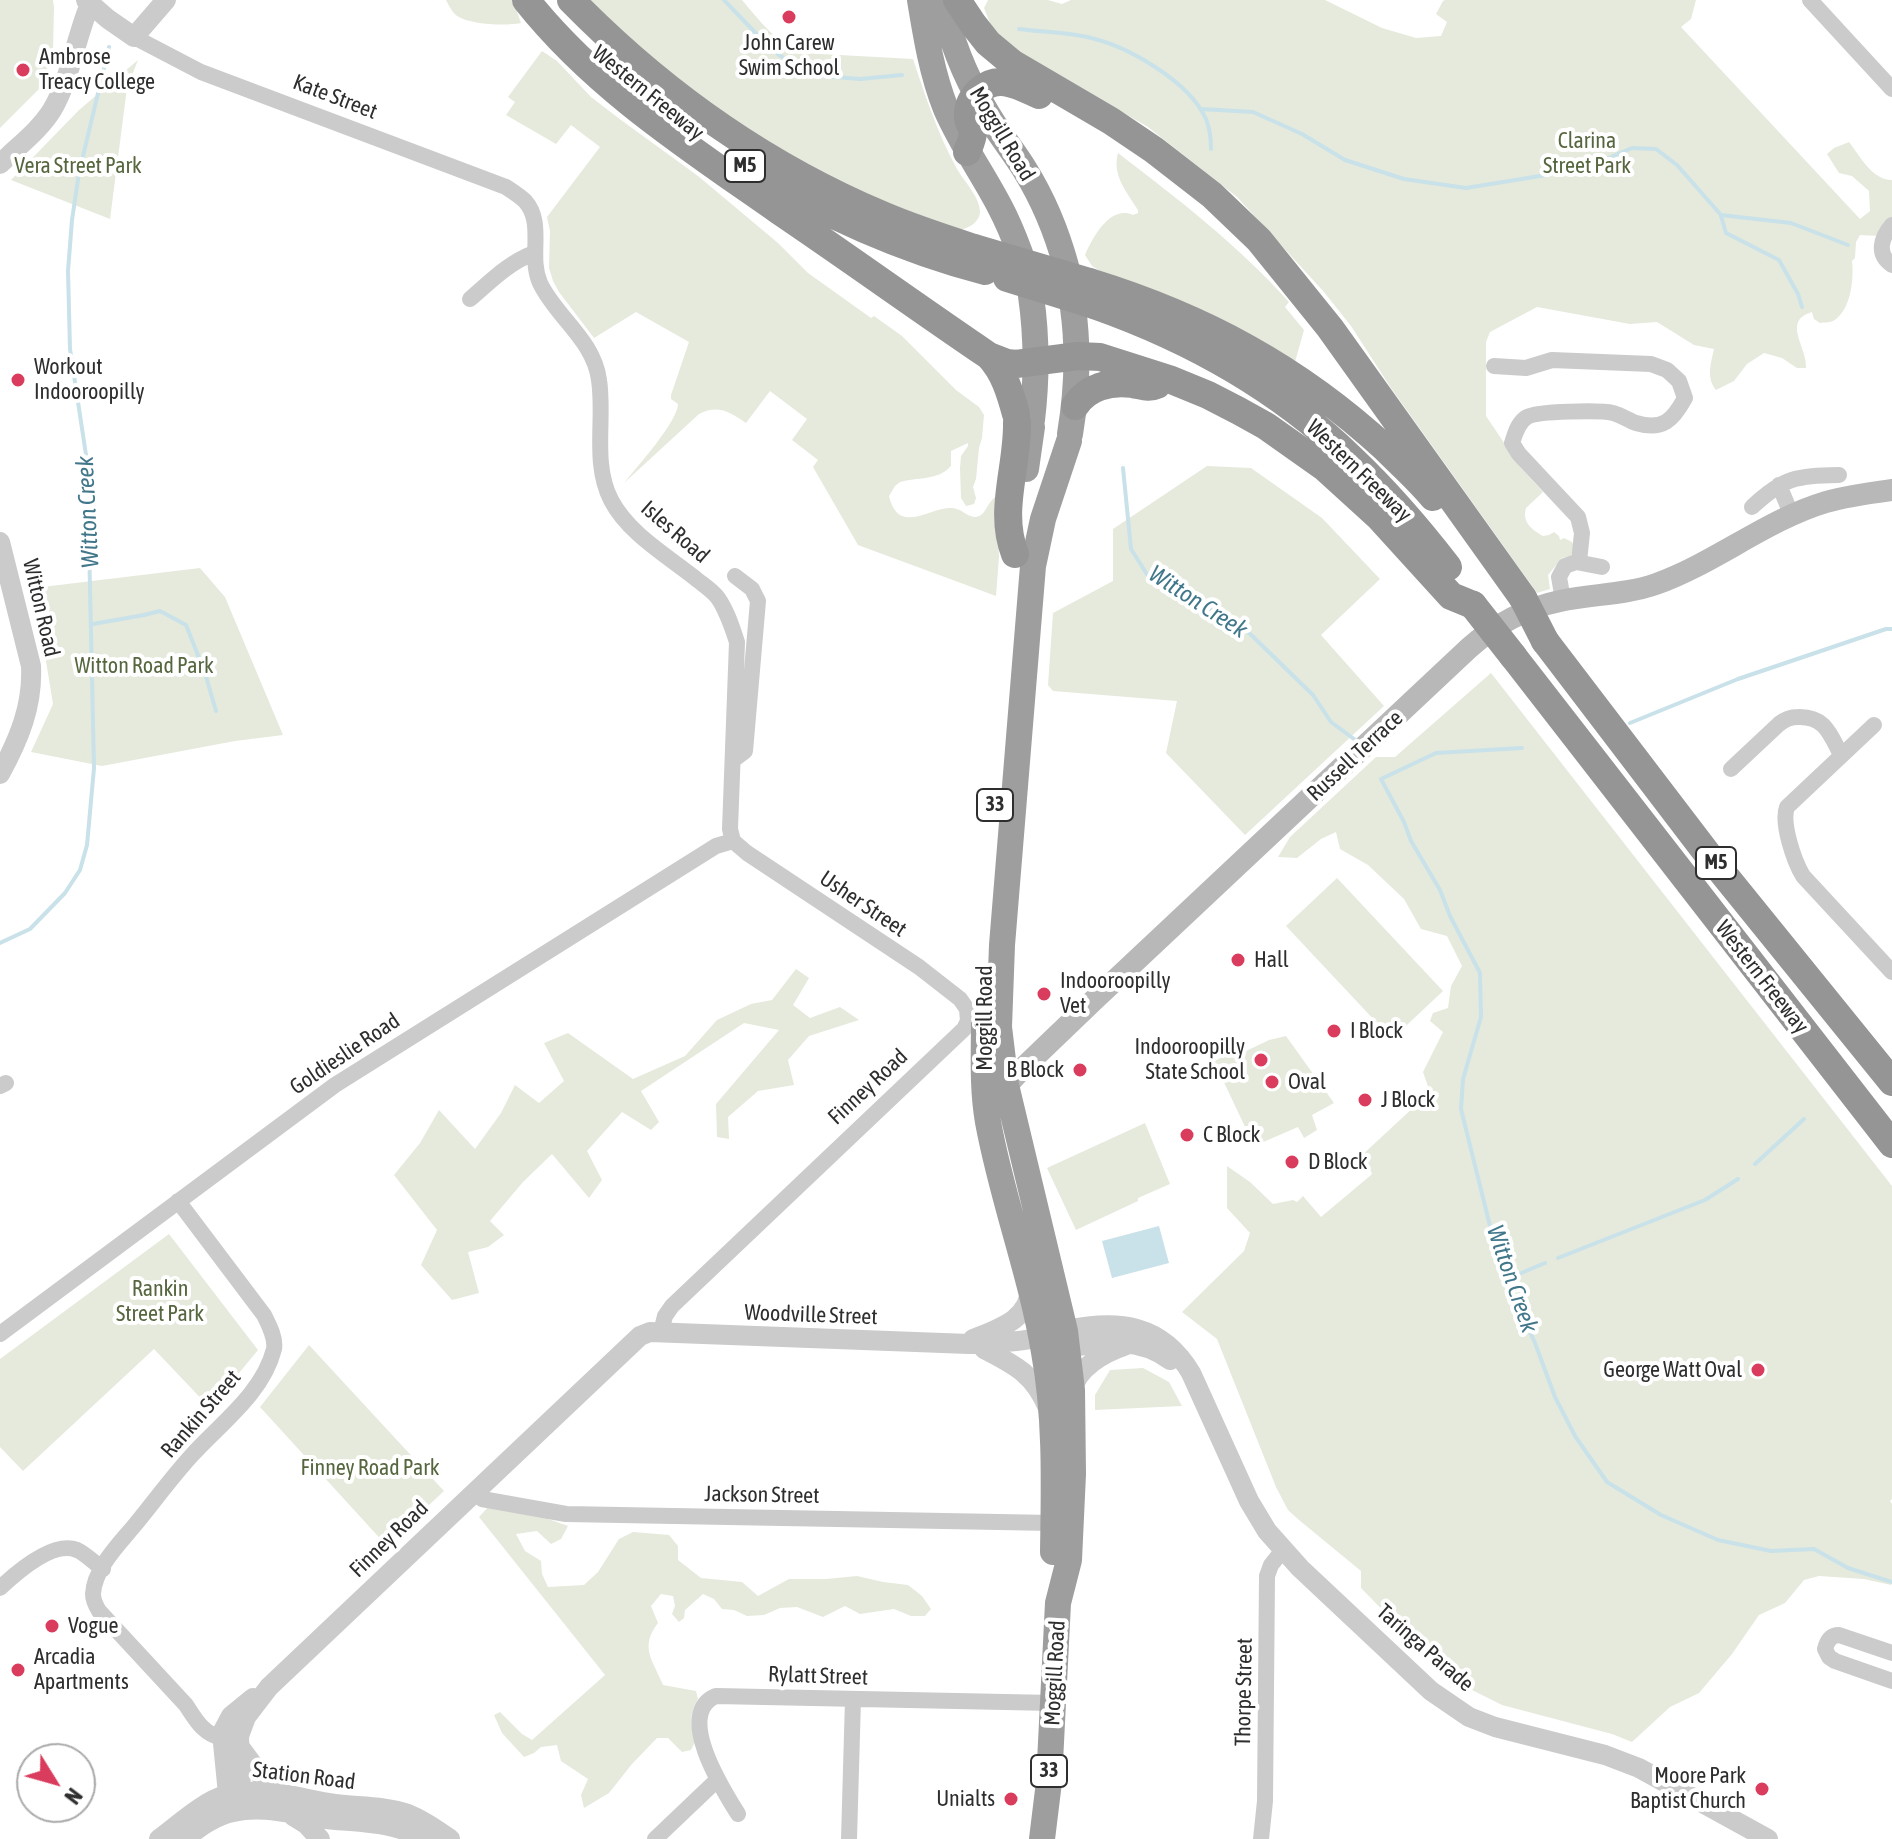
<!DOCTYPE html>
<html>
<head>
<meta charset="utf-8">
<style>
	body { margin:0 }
	#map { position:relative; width:1892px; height:1839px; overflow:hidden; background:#fff; font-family:"Asap Condensed",sans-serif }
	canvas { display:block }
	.north { position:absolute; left:16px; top:1743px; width:80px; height:80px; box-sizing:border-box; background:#fff; border:2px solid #ababab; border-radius:50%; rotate:127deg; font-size:22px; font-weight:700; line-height:32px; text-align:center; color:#2e2e2e }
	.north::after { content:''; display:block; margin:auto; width:28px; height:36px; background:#d93c5c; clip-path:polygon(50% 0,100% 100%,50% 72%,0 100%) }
</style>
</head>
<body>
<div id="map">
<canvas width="1892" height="1839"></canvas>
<div class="north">N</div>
</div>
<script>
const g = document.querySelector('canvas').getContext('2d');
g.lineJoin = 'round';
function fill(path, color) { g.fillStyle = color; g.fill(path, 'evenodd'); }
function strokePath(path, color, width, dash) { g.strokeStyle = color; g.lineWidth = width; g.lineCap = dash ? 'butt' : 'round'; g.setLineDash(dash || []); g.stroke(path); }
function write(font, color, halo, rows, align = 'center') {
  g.font = font + ' "Asap Condensed",sans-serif'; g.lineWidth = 8; g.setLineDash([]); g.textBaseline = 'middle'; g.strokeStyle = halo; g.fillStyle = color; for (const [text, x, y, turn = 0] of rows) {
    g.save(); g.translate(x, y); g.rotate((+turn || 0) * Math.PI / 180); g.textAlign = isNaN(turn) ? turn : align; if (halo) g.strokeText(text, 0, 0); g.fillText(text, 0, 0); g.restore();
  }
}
fill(new Path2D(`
	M0,0H53L54,7L53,51L40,88L0,128Z
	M446,0H513L521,23C506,26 471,25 457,16C452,12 449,6 446,0Z
	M585,0H742C759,20 777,44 803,53L913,59C926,98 937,132 957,169C964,181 980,197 980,212C979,224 967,228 958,231L826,178L676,83Z
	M988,0H1048L1062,4L1071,0H1325L1382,28L1416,38L1441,36L1447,22L1436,14L1443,1L1445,0H1696L1691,19L1681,27L1860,219L1870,211L1869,191L1852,176L1839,173L1827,154L1834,148L1849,142C1860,156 1872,180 1892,180V222L1879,236L1860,235L1856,242L1855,258L1852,261C1854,279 1851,311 1833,321C1829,323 1824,322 1820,323L1814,319L1812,312C1781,321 1808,348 1806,368H1797L1782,358L1764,353L1747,364L1734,381L1716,390C1706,378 1711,363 1714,349L1694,345L1657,322L1630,324L1537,307L1490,332L1486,342V416L1521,468L1543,492L1526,508C1522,522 1531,529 1543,536L1549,535L1554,532L1559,536L1560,540L1564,538L1572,542L1576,550L1570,556L1562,558L1548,575L1550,589L1537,593L1391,388L1351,326L1324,292L1237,197L1148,127L1069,81L1020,54L993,31L984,8Z
	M542,51L557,61L591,97L621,120L698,176L778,243L808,273L871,318L874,316L902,336L956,390L979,407L984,415L982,438L979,448L976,479L973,487L976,498L974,504L966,506L961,498L960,468L961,456L968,446V443L951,451V466C938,481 917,477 900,482L895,486L889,496C899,537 930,506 952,508C961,508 967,517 975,517C986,517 987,501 997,496L996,510L999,557L996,596L858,545L813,467L818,460L792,440L807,419L770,391L746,423C730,412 718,404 699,414L624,483C637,467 678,421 678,404L671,399V395L689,342L636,312L594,338L559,292L553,281L549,268L550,231L547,217L600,147L571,125L556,144L506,115L515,102L508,97Z
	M138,60L127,88L110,219L11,180L79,110Z
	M1118,153C1178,199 1238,245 1289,302L1285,307L1304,330L1295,362L1115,281L1092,266L1085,255C1093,237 1110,205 1133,215L1138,213V210C1126,191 1112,175 1118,153Z
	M1207,466L1251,468L1322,518L1380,579L1321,635L1384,706L1245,835L1166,753L1177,701L1053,691L1048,685L1053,613L1113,581V529Z
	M200,568L225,597L283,735L235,741L102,766L31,752L53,704L34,588Z
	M1491,673L1892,1186V1499L1890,1501L1892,1504V1582L1891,1585L1864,1579L1819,1576L1804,1580L1785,1603L1759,1615L1732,1654L1699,1693L1670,1707L1632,1742L1612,1734L1502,1705L1462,1685L1434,1663L1361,1588V1571L1299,1520L1288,1510L1276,1487L1217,1339L1182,1312L1244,1251L1250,1233L1227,1208V1166L1250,1182L1273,1204L1293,1200L1297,1202L1303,1196L1321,1217L1371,1175L1372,1173L1360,1157L1430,1092L1423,1072L1443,1032L1430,1021L1433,1013L1448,1008L1451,986L1462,966L1447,936L1421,929L1404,899L1368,865L1340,849L1336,832L1321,839L1297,858L1278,857L1290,837L1376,757H1395Z
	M1337,878L1443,991L1392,1039L1286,926Z
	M796,969L809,978L793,1005L810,1018L840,1007L859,1020L809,1036L788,1060L794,1085L758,1091L728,1117L729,1139L717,1137L716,1104L779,1030L744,1023L641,1091L659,1122L651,1130L622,1112L587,1151L602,1180L589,1198L552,1154L523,1182L490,1221L504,1235L488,1247L468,1252L479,1293L452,1300L421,1265L437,1230L394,1175L420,1143L439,1110L475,1149L501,1113L515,1085L539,1103L564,1081L544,1043L568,1033L633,1079L685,1056L717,1020L751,1004L772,1000Z
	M1286,1036L1334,1103L1312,1115L1317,1130L1304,1138L1298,1127L1254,1146L1214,1061L1234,1052L1242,1053L1269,1040Z
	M1145,1123L1170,1184L1138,1198V1201L1076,1230L1047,1168Z
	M169,1234L258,1350L210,1408L154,1349L23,1471L0,1447V1359Z
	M309,1345L444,1491L386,1545L260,1407Z
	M1143,1368L1169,1382L1182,1406L1095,1410V1395L1110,1370Z
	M490,1505L537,1515L568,1526L561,1539L551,1544L537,1531L516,1534L525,1551L541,1561L542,1574L548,1587L584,1585L598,1572L619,1539L633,1532L669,1535L678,1546V1560L701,1578L742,1582L758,1596L789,1579H826L857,1576L883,1582L908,1585L922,1596L931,1609L925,1616H911L894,1609L860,1614L845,1606L823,1617L797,1607L780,1608L764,1615L747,1616L734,1610L722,1609L714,1599L703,1594L685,1610L684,1618L679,1622L672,1614L675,1606L673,1596L661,1594L651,1606L658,1623C639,1648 653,1660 663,1685L696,1691L698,1699C689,1715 690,1723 696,1740L691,1750L682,1752L668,1738H657L632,1764L609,1793L584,1808L581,1795L588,1779L561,1761L557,1745L541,1747L534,1753L524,1757L502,1733L494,1715L500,1712L522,1734L532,1740L605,1675L479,1517Z`), '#e5eadc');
fill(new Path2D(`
	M1159,1226L1169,1263L1112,1278L1102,1241Z`), '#c9e1e9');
strokePath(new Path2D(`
	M724,0L771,49L792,64L823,76L860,79L902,75
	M1019,29C1041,32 1065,32 1087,37C1126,45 1189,81 1206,119C1210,129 1211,139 1211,149
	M1201,109L1253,112L1302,134L1345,160L1404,179L1466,188L1583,169L1632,148L1656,149L1677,165L1721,215L1791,223L1848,245
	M1721,216L1726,233L1779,260L1798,294L1802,307
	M1123,468L1131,549L1148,576L1243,627L1313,695L1331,722L1358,742
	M93,624L144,615L160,611L186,625L205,673L216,711
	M1630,723L1738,679L1886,629H1892
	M1522,748L1436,753L1381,779L1404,822L1411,841L1440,890L1450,916L1480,973L1481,1017L1463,1079L1461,1109L1493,1238L1506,1279L1535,1343L1555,1397L1575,1436L1607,1482L1661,1515L1718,1540L1771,1551L1814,1549L1848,1568L1892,1582
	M0,943L30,929L65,893L80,870L87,845L94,768L89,543L91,488L70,349L68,271L72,220L79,173L109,47
	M1755,1164L1804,1119
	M1558,1258L1705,1200L1738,1179
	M1507,1279L1545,1263`), '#c9e1e9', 4);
strokePath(new Path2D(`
	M1810,0L1892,89
	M134,37L201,72L506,187C512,191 520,196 525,201C545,223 528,256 540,283C556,317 594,340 599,380C605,419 592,463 611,500C628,533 666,555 695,578C702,584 712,590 718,598C727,611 732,627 737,642L730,829L733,841L747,853L919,967L960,999L967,1009L968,1021L964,1029L672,1306L665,1316L661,1332
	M1892,225C1881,238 1876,254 1892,265
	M470,299C491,281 508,263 534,253
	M1494,366L1526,368L1552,360L1651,364L1667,370L1679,381L1685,398C1673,420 1663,431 1636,423C1628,420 1621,415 1613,413C1601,410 1537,411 1527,417C1518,422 1515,434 1512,443L1519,454L1578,517L1582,533L1579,562
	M1779,485L1792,516
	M1752,507C1784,477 1796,476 1839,475
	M1563,600L1559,577L1565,566L1576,562L1602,567
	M1874,725L1787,807C1781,823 1794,861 1803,876L1892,972
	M733,760L745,751L758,601L752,589L735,576
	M1731,769L1779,724C1785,719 1790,717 1798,717C1825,716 1830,734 1841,755
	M0,1086L6,1083
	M178,1201L264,1315C269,1325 276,1338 274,1349C263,1393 221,1423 192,1455C171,1478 153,1503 134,1526C119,1544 94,1569 93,1594C93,1601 96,1606 99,1611L186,1705C196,1720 203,1734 222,1738L231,1733
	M0,1334L335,1085L716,846L733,841
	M477,1489L482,1499L566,1514L1053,1523
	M0,1588C16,1573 53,1540 77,1550C86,1554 94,1563 103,1569
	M1892,1653L1839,1635C1831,1635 1827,1641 1825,1649L1829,1657L1835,1661L1892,1681
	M738,1814C723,1790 674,1713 716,1696L1053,1703
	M655,1839L717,1780
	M849,1839L853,1699
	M1261,1839L1265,1801L1267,1576L1271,1565L1283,1550`), '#cbcbcb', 16);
strokePath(new Path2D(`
	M86,0L108,19L134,37L166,0
	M0,164C17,147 39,131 52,110C70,80 76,37 90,4
	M0,542L31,666C33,706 19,739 0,774
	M973,1339C998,1329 1031,1319 1030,1287
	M984,1349C1015,1365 1034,1374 1048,1408
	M1055,1349C1096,1344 1135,1334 1170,1360
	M1072,1390C1078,1368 1103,1353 1124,1346
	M239,1746L268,1785L281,1794
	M231,1805L228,1794L222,1733L231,1716L253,1698
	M237,1811L241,1792L239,1736L246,1717L269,1687L640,1336L650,1332L969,1344C989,1343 1010,1343 1031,1339C1043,1337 1055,1333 1067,1330C1118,1319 1162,1324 1191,1373L1249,1501L1267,1531L1300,1568L1431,1691L1469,1717L1495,1727L1605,1755L1639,1768L1768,1839
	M293,1816L306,1824L320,1839
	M159,1839C178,1825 204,1801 226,1795C261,1785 300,1799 335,1804C359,1807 385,1806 408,1814C423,1820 436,1829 450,1839
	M184,1839C199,1828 214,1816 233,1812C262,1805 290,1814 319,1818C354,1823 392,1820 423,1839`), '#cbcbcb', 20);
strokePath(new Path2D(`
	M998,1095L1020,1071L1094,1000L1469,648C1495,625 1526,608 1560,601C1592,594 1625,595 1656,584C1715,563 1766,520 1826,502C1847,496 1870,493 1892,490`), '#b8b8b8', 22);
strokePath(new Path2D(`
	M920,0C926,37 932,74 946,109C961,144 983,174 1000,207C1008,222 1014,237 1020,253
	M942,0C950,39 964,74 984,108C996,130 1012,149 1025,170C1043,199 1057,233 1066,266
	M1031,296C1037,338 1037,378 1032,420
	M1070,434C1077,392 1079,351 1073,308
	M1026,469L1032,427
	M984,1019C984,1053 982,1088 988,1122C1002,1199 1031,1274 1044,1352C1056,1417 1054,1486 1053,1552
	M1042,1839L1049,1782L1058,1603L1069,1560L1073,1474L1072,1390L1065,1331L1006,1085L999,1027L1002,945L1033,566L1043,519L1069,441`), '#9e9e9e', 26);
strokePath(new Path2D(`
	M526,0C595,87 688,147 778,210C849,258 918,308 989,356L1007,363L1016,364L1078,356L1100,357L1169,379L1208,395L1239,411L1266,426L1324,467L1380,518L1451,596L1473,605
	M571,0C660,91 764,165 882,215C912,228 943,238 974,248
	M957,0L973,24L988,43L1012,63L1111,121L1154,150L1212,195L1259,240L1330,328L1523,598
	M967,152C969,147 973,138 973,133C972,126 967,122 968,114C968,105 973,97 979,91C998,73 1019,86 1039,95
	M748,168C821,213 902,249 985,271
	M1089,282C1203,317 1298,368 1386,449C1402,465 1419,480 1433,497
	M1094,305C1188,338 1278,388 1350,457C1386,491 1418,528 1448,567
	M989,356C1004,372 1010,392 1016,414
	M1075,406C1087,387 1110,381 1132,384C1141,385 1148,389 1157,385
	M1015,554C998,511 1018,467 1017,422
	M1545,641L1709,856L1892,1082
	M1513,656L1892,1144`), '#959595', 28);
strokePath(new Path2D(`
	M974,248L1089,282
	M1007,278L1094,305
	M1523,598L1545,641
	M1473,605L1513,656`), '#959595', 28);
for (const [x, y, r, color] of [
	[789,17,8,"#d93c5c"],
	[23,70,8,"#d93c5c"],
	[18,380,8,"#d93c5c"],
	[1238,960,8,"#d93c5c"],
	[1044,994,8,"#d93c5c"],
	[1334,1031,8,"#d93c5c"],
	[1261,1060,8,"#d93c5c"],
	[1080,1070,8,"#d93c5c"],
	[1272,1082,8,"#d93c5c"],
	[1365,1100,8,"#d93c5c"],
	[1187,1135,8,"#d93c5c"],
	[1292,1162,8,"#d93c5c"],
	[1758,1370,8,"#d93c5c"],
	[52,1626,8,"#d93c5c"],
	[18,1670,8,"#d93c5c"],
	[1762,1789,8,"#d93c5c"],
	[1011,1799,8,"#d93c5c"]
]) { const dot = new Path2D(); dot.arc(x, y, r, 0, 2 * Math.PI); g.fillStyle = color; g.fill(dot); strokePath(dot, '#fff', 3); }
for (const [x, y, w] of [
	[745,166,40],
	[995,805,36],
	[1716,863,40],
	[1049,1771,36]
]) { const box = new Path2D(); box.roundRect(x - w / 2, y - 16, w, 32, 6); g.fillStyle = '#fff'; g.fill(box); strokePath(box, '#2e2e2e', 2); }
write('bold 20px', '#2e2e2e', null, [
	["M5",745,166],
	["33",995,805],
	["M5",1716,863],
	["33",1049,1771]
]);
write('22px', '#2e2e2e', '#fff', [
	["John Carew",789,43,"center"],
	["Swim School",789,68,"center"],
	["Ambrose",39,57],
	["Treacy College",39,82],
	["Workout",34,367],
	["Indooroopilly",34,392],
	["Hall",1254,960],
	["Indooroopilly",1060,981],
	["Vet",1060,1006],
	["I Block",1350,1031],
	["Indooroopilly",1245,1047,"right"],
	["State School",1245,1072,"right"],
	["B Block",1064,1070,"right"],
	["Oval",1288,1082],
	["J Block",1381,1100],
	["C Block",1203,1135],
	["D Block",1308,1162],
	["George Watt Oval",1742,1370,"right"],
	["Vogue",68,1626],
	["Arcadia",34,1657],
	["Apartments",34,1682],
	["Moore Park",1746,1776,"right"],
	["Baptist Church",1746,1801,"right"],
	["Unialts",995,1799,"right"]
], 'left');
write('22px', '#2e2e2e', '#fff', [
	["Western Freeway",648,93,39],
	["Kate Street",335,97,21],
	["Moggill Road",1002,134,59],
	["Western Freeway",1359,471,44],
	["Isles Road",675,532,41],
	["Witton Road",41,608,77],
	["Russell Terrace",1355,756,-43],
	["Usher Street",863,904,34],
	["Western Freeway",1762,977,52],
	["Moggill Road",985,1018,-90],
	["Goldieslie Road",345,1054,-34],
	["Finney Road",868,1087,-43],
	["Woodville Street",811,1315,2],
	["Rankin Street",201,1414,-49],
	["Jackson Street",762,1495,1],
	["Finney Road",389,1539,-44],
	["Taringa Parade",1425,1648,41],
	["Moggill Road",1055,1673,-87],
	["Rylatt Street",818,1676,2],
	["Thorpe Street",1244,1692,-89],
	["Station Road",304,1776,7]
]);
write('22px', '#56663e', '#fff', [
	["Clarina",1587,141],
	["Street Park",1587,166],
	["Vera Street Park",78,166],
	["Witton Road Park",144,666],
	["Rankin",160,1289],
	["Street Park",160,1314],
	["Finney Road Park",370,1468]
]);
write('italic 24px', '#41778a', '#fff', [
	["Witton Creek",88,512,-93],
	["Witton Creek",1198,602,33],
	["Witton Creek",1512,1279,71]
]);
</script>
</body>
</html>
